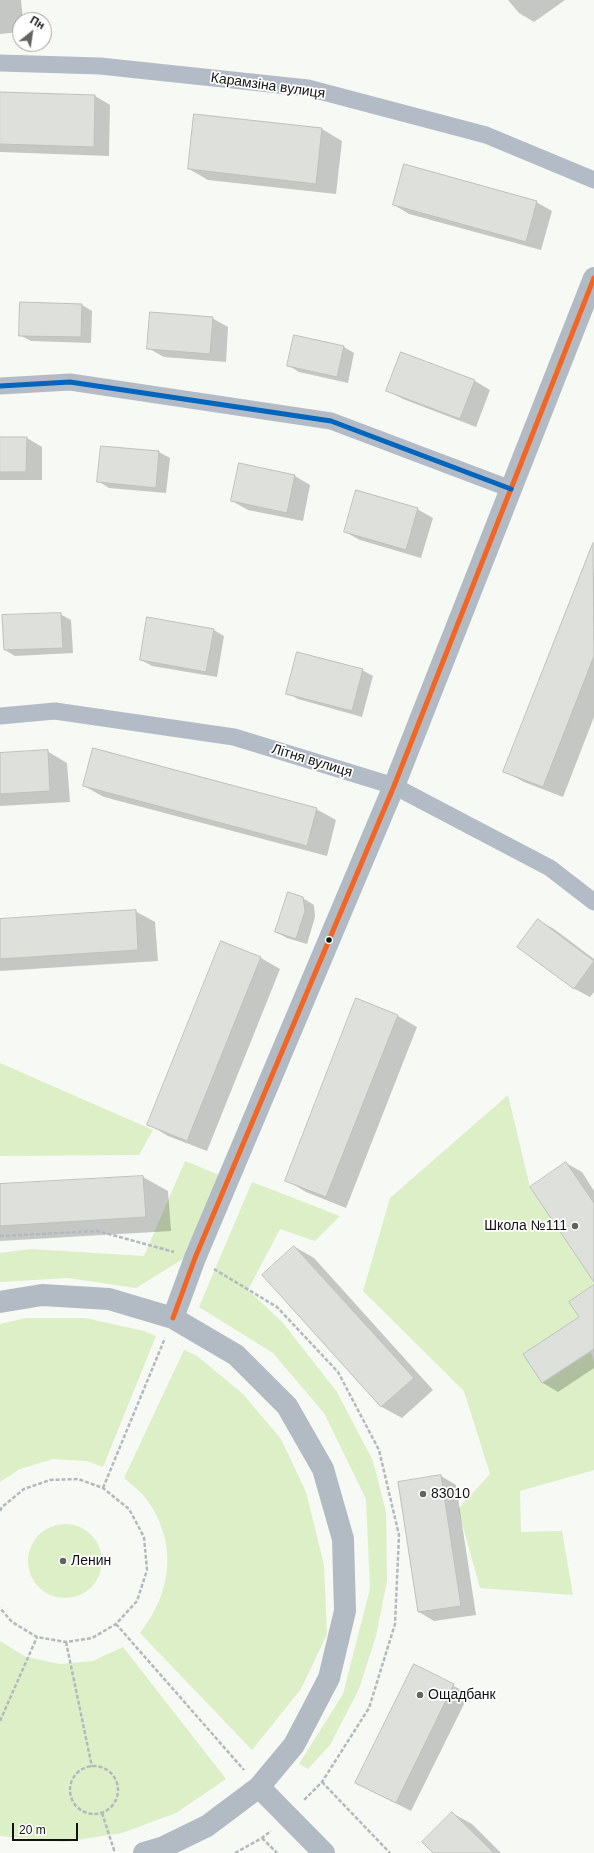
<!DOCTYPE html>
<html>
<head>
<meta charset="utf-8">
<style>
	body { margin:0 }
	#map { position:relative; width:594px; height:1853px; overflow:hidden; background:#f6f9f4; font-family:Helvetica,sans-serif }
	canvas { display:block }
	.north { position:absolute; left:12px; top:12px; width:40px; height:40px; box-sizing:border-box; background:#fff; border:1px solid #a0a1a0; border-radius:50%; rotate:30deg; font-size:11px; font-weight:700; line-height:16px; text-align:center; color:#121311 }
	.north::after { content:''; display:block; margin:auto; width:14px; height:18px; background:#626460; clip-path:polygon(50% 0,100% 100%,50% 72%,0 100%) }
	.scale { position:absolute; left:12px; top:1823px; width:66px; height:18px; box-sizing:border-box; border:2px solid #121311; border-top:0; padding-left:5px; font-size:12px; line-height:14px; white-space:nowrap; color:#121311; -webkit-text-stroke:3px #fff; paint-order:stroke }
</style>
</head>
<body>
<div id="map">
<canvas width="594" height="1853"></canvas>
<div class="north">Пн</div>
<div class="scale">20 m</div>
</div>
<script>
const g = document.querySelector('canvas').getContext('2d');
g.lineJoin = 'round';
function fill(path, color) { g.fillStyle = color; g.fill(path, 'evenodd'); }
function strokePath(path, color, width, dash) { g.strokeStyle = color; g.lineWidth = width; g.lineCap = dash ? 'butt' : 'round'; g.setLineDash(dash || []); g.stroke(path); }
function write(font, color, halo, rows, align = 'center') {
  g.font = font + ' Helvetica,sans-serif'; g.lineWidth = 3.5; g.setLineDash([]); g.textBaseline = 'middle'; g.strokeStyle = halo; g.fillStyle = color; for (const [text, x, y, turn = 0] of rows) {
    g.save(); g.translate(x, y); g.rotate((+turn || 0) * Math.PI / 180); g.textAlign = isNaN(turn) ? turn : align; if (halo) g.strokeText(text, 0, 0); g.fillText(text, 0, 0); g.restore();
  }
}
fill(new Path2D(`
	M0,1063L153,1130L139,1155L0,1156Z
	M508,1095L530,1187L594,1282V1285L569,1302L579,1317L523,1354L542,1383L591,1352L594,1362V1470L520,1491L521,1532L562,1531L573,1595L480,1588L458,1509L490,1474L464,1391L363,1291L390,1198Z
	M185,1161L222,1176L183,1259L136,1288L68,1278L0,1282V1253L30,1249L144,1256Z
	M252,1182L340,1216L315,1241L280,1229L248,1290L283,1323L337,1392L373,1461L386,1512L387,1581L376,1636L359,1689L330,1745L308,1769L299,1764L343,1694L370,1589L366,1499L324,1413L273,1353L199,1307Z
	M26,1318H85L144,1331L156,1336L103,1467L87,1461L53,1459L20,1469L0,1482V1324Z
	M184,1350L197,1356L243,1394L281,1439L306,1492L324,1565L327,1634L301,1689L252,1750L140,1633C173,1591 178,1541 145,1497C139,1490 131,1484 124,1478Z
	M28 1561a37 37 0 1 1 74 0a37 37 0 1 1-74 0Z
	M0,1641L26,1657L60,1664L93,1661L123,1647L226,1779L176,1813L122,1833L64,1842L0,1836Z`), '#dcefc7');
fill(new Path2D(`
	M0,0H21L23,20H20V32L0,34Z
	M508,0H565L534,22L519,13Z
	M0,93L95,96L110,105L109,156L0,152Z
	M194,115L322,129L342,141L336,194L208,180L189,169Z
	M536,202L552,211L541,250L409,214L394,205Z
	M82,305L92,311L91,343L31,341L20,335Z
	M212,318L228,327L226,362L164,357L148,348Z
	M295,336L344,347L354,353L348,383L299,372L289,366Z
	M402,353L475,381L490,390L476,427L403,399L388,391Z
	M0,438H27L42,447V480H0Z
	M102,447L159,452L170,458L166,493L109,488L98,481Z
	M240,465L295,476L310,485L303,521L248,510L232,501Z
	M417,509L433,518L421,558L360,540L345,532Z
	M584,569L594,573V717L563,797L524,782L504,771Z
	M60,614L71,620L73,653L15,656L5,650Z
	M214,630L224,636L217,677L152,666L141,660Z
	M362,670L373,676L362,717L298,699L287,693Z
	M47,751L67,763L70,802L0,806V754Z
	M84,786L316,809L336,820L327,856L104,797Z
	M303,898L314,905L315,917L307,944L287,938L276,932Z
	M135,911L155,922L158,961L0,971V920Z
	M538,920L554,929L594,959V992L590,997L575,989L519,947Z
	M261,958L280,969L207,1151L168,1136L148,1124Z
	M398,1016L417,1027L346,1208L306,1192L286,1180Z
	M566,1163L582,1172L594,1191V1281Z
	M143,1177L168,1191L171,1231L0,1241V1185Z
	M295,1247L314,1258L433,1390L402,1418L382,1407L263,1275Z
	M594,1287V1368L558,1392L543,1383L524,1354L580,1317Z
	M441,1476L456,1485L476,1615L434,1621L419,1612Z
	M414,1665L469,1694L411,1811L356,1783Z
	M452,1813L472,1824L501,1853H434Z`), '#0003');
const building = new Path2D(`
	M0,92L95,95L94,147L0,144Z
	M194,114L322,128L316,184L188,169Z
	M404,164L537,201L526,242L393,205Z
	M20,302L82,304L81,337L19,336Z
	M150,312L213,317L210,354L147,349Z
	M294,335L344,346L337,377L287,366Z
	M401,352L475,380L460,419L386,391Z
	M0,437H27L26,472H0Z
	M101,446L159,451L156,488L97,482Z
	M239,463L295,475L287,513L231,501Z
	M356,490L418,508L406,550L344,532Z
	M593,543L594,656L543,787L503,772Z
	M61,613L63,648L4,650L2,615Z
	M147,617L214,629L206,672L140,660Z
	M297,652L363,669L352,711L286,694Z
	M93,748L317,808L307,846L83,786Z
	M48,750L50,791L0,794V753Z
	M288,892L303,897L305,911L296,939L275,932Z
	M136,910L138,950L0,959V919Z
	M538,919L594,961L574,989L517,947Z
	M221,941L261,957L187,1141L147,1125Z
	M356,998L398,1015L326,1197L285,1181Z
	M566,1162L594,1203V1282L530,1187Z
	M143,1176L146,1217L0,1226V1184Z
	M294,1246L414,1378L381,1407L262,1275Z
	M594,1285V1349L542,1383L523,1354L579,1317L569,1302Z
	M441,1475L461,1606L418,1612L398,1482Z
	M414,1664L454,1684L396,1803L355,1783Z
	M452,1812L494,1853H433L422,1842Z`);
fill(building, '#dee0dc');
strokePath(building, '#bec0bc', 1);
strokePath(new Path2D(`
	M0,1236L98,1231L174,1252
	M214,1269L277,1307L338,1372L379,1450L399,1535L395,1624L369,1708L322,1782L304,1800
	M103,1488L165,1338
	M0,1511L2,1507L24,1489L50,1480L78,1479L103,1488L129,1509L144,1537L147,1570L137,1601L116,1624L92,1638L66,1642L37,1637L12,1622L0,1608
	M116,1624L244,1770
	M66,1642L92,1767
	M0,1721L37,1637
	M70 1790a24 24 0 1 1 48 0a24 24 0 1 1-48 0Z
	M322,1782L390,1853
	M102,1813L115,1853
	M262,1838L277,1853
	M235,1853L262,1838L271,1831`), '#b4b9be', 2.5, [4, 2]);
strokePath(new Path2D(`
	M0,63L100,66L308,88L486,135L594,180
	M0,386L70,382L331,421L511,489
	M0,716L55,711L234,737L394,786L550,868L594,902`), '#b3bcc6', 17);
strokePath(new Path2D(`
	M0,1302L42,1295L109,1299L173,1318L236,1355L287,1406L323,1469L343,1539L345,1611L329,1678L294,1745L259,1787L207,1826L164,1847L144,1853
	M173,1318L195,1258L394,786L594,278
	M259,1787L324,1853`), '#b2bac4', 22);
strokePath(new Path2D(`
	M173,1318L195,1258L394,786L594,278`), '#f26522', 5);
strokePath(new Path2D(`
	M0,386L70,382L331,421L511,489`), '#0065bd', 5);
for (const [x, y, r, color] of [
	[329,940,3.5,"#121311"],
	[575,1226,4,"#626460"],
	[423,1494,4,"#626460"],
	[63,1561,4,"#626460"],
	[420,1695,4,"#626460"]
]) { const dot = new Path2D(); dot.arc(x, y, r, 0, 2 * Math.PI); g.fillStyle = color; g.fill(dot); strokePath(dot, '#fff', 1.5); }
write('14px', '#121311', '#fff', [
	["Карамзіна вулиця",268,86,8],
	["Літня вулиця",312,761,17]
]);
write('14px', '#121311', '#fff', [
	["Школа №111",567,1226,"right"],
	["83010",431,1494],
	["Ленин",71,1561],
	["Ощадбанк",428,1695]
], 'left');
</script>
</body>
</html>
